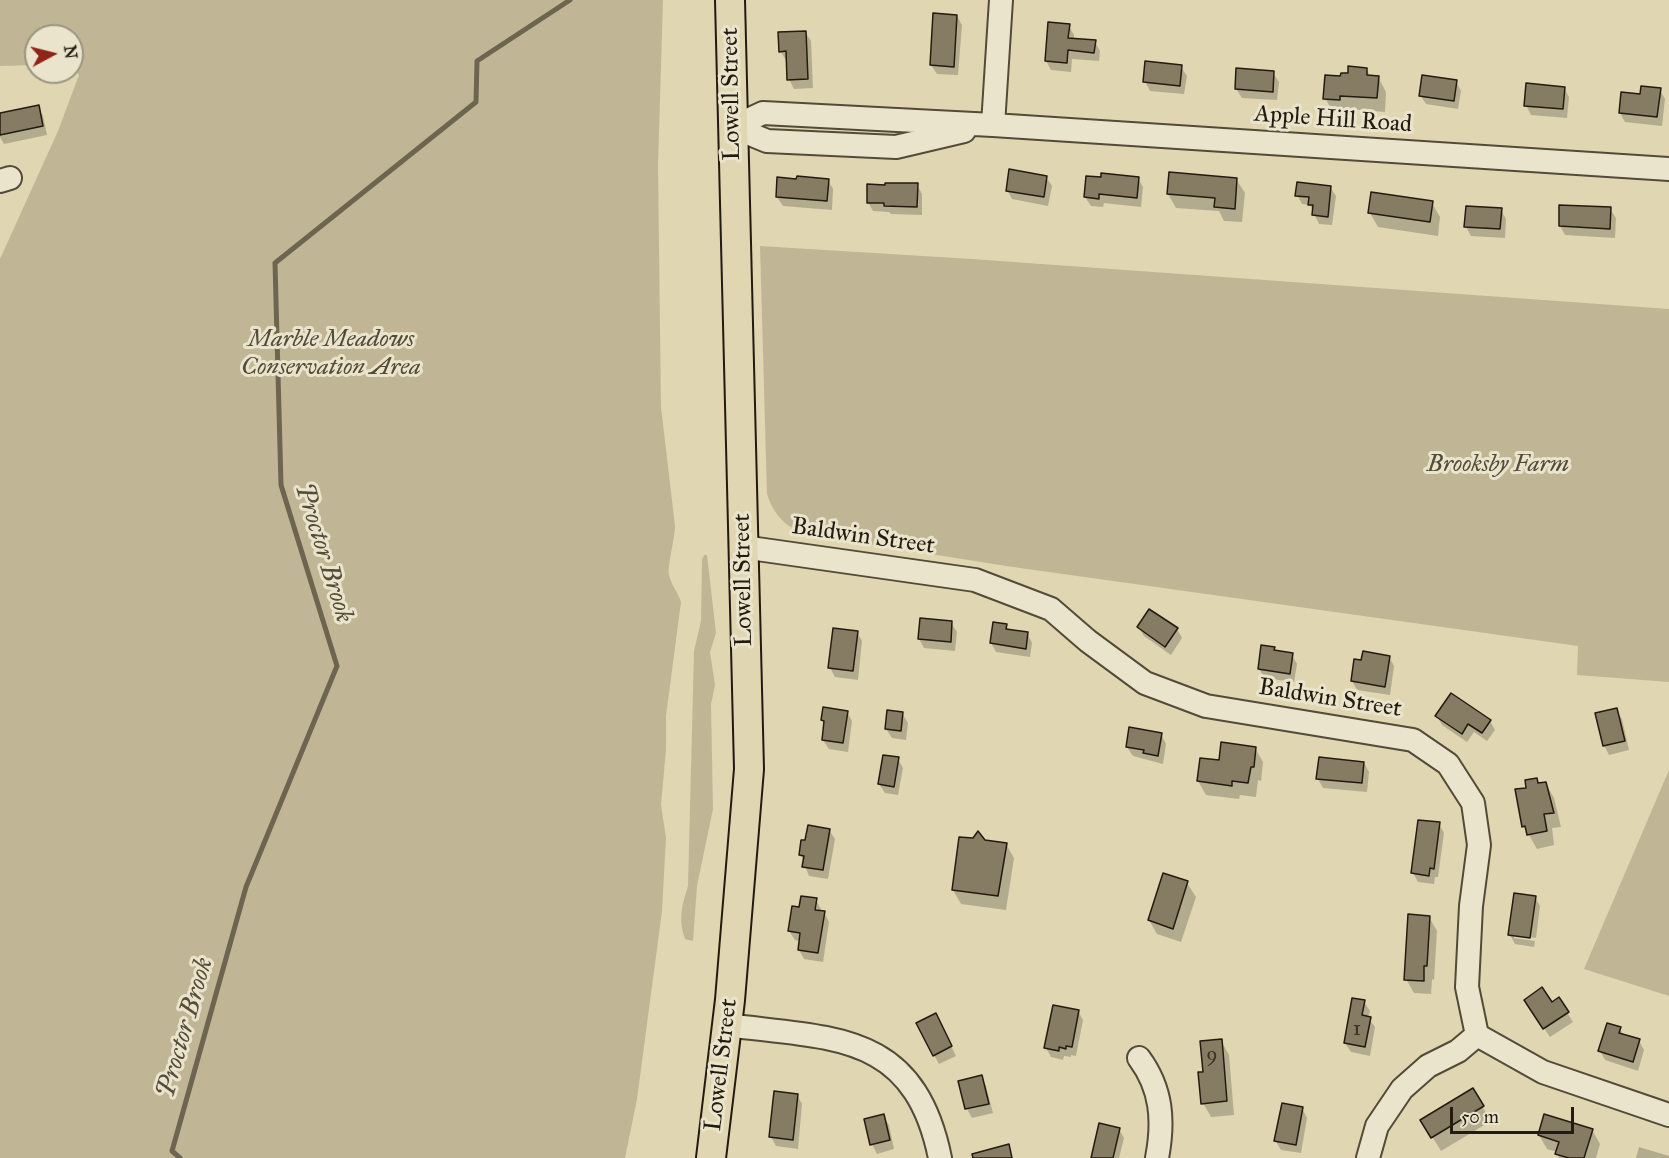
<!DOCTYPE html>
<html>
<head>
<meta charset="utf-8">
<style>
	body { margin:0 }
	#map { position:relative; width:1669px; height:1158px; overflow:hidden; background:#e0d6b1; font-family:"IM FELL Great Primer",serif }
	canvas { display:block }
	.north { position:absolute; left:24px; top:24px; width:60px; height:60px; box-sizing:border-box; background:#ebe4cc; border:2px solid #9b9481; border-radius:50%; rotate:83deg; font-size:16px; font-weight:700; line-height:24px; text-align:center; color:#241b10 }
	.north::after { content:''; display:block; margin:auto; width:21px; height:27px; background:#8f2418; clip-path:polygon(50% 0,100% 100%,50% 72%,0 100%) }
	.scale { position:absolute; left:1450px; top:1107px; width:124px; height:27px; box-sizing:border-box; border:3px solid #241b10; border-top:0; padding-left:8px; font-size:18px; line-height:21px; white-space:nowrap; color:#241b10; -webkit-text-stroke:4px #ebe4cc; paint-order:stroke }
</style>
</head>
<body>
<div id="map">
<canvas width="1669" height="1158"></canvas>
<div class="north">N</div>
<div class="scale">50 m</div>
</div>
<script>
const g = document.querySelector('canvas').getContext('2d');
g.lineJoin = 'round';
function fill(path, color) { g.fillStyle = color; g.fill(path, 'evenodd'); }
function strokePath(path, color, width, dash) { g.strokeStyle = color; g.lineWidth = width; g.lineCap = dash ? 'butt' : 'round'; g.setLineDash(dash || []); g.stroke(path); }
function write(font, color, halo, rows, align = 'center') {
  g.font = font + ' "IM FELL Great Primer",serif'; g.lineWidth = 6; g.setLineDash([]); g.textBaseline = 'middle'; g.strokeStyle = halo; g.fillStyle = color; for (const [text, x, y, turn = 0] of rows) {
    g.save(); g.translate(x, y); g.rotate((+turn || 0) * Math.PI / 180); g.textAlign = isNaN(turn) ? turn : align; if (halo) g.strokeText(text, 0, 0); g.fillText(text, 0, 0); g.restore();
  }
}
fill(new Path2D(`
	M0,0H663L658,166L661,407L675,526C675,538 667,567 669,575C671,585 678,592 681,602L666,716V750L661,805L666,838L662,911L637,1099L625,1158H0V259L58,131L79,75L75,69L72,68V36H36V65L0,66Z
	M760,246L972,259L1669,309V682L1577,675L1578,646L1013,567L810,535C787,529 774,516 767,494Z
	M704,555H707L716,633L710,652L715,685L711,704L713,809L697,886L693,941L685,939C678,919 682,905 688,886L694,651L701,621L702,560Z
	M1669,770V996L1584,969Z`), '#c0b696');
fill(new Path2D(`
	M957,16L962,25L958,75L937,74L931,65Z
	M1069,26L1074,35V40L1095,42L1100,51L1099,61L1072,59L1071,72L1051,70L1046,61Z
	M805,32L811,41L813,88L794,89L789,79L788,60H786L780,51Z
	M1181,67L1187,76L1184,94L1150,91L1145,81Z
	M1366,69L1371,77H1378L1386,92L1385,112L1348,109L1347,113L1333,112L1325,98L1342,77Z
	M1273,73L1279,82L1277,100L1242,98L1236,89Z
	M1456,81L1461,91L1458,109L1426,104L1420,95Z
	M1564,88L1569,97L1567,118L1531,115L1526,105Z
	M1660,90L1665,99L1662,126L1625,122L1620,113Z
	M38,107L43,116L47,135L4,144L0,137V115Z
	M1046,177L1052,186L1048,206L1012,199L1007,190Z
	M1138,178L1143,187L1141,207L1104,203L1103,207L1091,206L1085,197Z
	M1236,179L1245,193L1242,222L1224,221L1219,211L1176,208L1168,194Z
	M828,180L833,189L832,210L783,206L777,197Z
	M917,185L922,194V215L891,214L889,212L873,211L868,202Z
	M1330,187L1336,196L1332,225L1319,224L1310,205L1302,204L1297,195Z
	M1432,203L1440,217L1438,236L1378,227L1370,213Z
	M1610,209L1616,218L1615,238L1565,235L1560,226Z
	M1501,210L1506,219L1505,238L1471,236L1466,227Z
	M951,623L957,632L955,651L924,648L919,639Z
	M1006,625L1009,631L1027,633L1032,643L1030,657L996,652L991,643Z
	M1138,627L1177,629L1182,638L1171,655L1144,636Z
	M857,632L862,641L858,680L835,677L830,668Z
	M1274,649L1276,652L1292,655L1297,664L1294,682L1264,678L1259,668Z
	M1389,657L1394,666L1390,695L1357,690L1352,681L1363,662Z
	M1616,710L1622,719L1629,750L1609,755L1604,745Z
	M847,712L852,721L848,752L829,749L823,740L825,725L823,720Z
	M902,713L908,723L906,740L892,738L886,729Z
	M1437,716L1490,721L1495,730L1487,741L1474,732L1467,742L1442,725Z
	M1161,734L1166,744L1163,764L1133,756L1127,747Z
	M1255,748L1263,762L1261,781L1258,780L1256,797L1240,795L1239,799L1206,795L1198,781L1220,762Z
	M898,759L903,768L898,795L885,793L879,784Z
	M1364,763L1369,772L1367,792L1323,788L1318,779Z
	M1536,780L1539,785L1546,784L1554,798L1561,827L1552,828L1554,845L1537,849L1524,826Z
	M1439,824L1444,833L1438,877H1435L1434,884L1418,882L1413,873Z
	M829,830L835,839L828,879L809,876L801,855Z
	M984,842L1006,844L1014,858L1006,910L961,904L953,890Z
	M1187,883L1196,897L1181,942L1157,934L1149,920Z
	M1535,897L1540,906L1536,938L1514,935V938L1535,941L1534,947L1515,944L1510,935Z
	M816,900L821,909V912H824L829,922L823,962L804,959L799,950L801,941L795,940L789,931L800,909Z
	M1429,917L1437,931L1434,980L1432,979L1431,994L1414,993L1406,979Z
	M1558,999L1573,1022L1550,1037L1531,1009L1552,1004Z
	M1364,1002L1370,1011L1368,1018L1375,1027L1370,1056L1351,1052L1345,1043Z
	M1078,1011L1083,1020L1076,1056L1071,1055V1057L1064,1056L1063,1060L1051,1057L1046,1048Z
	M940,1024L956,1056L939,1064L934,1055Z
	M1620,1028L1624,1037L1639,1041L1644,1050L1638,1071L1605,1060L1600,1051Z
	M1221,1041L1229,1055L1234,1115L1211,1117L1203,1103L1205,1073Z
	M981,1077L986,1086L993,1113L972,1118L967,1109Z
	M1472,1090L1491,1121L1441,1151L1422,1120Z
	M797,1095L802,1104L798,1149L776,1146L771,1137Z
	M1302,1108L1307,1118L1301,1153L1281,1150L1275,1140Z
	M883,1116L889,1125L894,1149L877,1154L872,1144Z
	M1119,1129L1124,1138L1119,1158H1092Z
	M1592,1130L1600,1144L1596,1158H1559L1557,1152L1547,1149L1539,1135Z
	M1639,1147L1669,1156V1158H1636Z`), '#0003');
strokePath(new Path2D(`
	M180,1158L172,1151L246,887L337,666L281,485L275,263L476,102L477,61L570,0`), '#6e6550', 5);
const building = new Path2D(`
	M933,13L957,15L954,67L930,65Z
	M1048,22L1070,24L1068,38L1096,40L1094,53L1068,50L1067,63L1045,61Z
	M806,31L808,79L787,80L786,51L779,52L778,32Z
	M1145,61L1182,65L1180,86L1143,82Z
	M1348,66L1367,68V75L1379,76L1377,98L1340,96V100L1323,99L1325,75L1340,76L1341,73H1348Z
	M1236,68L1274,71L1273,92L1235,89Z
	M1422,75L1457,80L1454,101L1419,96Z
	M1526,83L1565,87L1563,109L1524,106Z
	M1641,86L1661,88L1657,117L1619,113L1621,92L1640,94Z
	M39,105L43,126L0,135V113Z
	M1009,169L1047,176L1044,197L1006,191Z
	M1169,172L1237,178L1235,209L1214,207L1215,198L1167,194Z
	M1101,173L1139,177L1137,198L1099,194V199L1084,197L1086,176L1101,177Z
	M797,176L829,179L827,201L776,197L777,177L796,179Z
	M1297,182L1331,186L1328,217L1312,215L1313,205H1308L1309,197L1295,196Z
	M885,183H918L917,207L884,206V203H867V184L885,185Z
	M1371,192L1433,201L1430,222L1368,213Z
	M1559,205L1611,207L1610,229L1559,226Z
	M1466,206L1502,208L1500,229L1464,227Z
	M1149,609L1178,628L1165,647L1137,627Z
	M920,618L952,621L951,642L918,639Z
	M993,622L1007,624L1006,629L1028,632L1026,649L990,643Z
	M833,628L858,631L853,671L828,668Z
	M1261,645L1275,647L1274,650L1293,653L1290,674L1258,669Z
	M1363,651L1390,656L1385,687L1351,681L1354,659L1361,660Z
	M1451,693L1491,720L1482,733L1468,724L1462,734L1435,716Z
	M823,707L848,711L843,743L822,740L824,721L821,720Z
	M1617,708L1625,741L1603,746L1595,713Z
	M887,710L903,712L901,731L885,729Z
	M1129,727L1162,733L1158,756L1143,753L1144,750L1126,747Z
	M1221,742L1256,747L1254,767H1251L1248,783L1232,781V786L1197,781L1200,758L1219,760Z
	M883,755L899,757L894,787L878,784Z
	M1319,757L1364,762L1362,783L1316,779Z
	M1537,778L1538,783L1546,782L1554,813L1544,814L1547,831L1527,835L1525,826L1522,827L1515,789L1526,788L1525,780Z
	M1418,820L1440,822L1434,869L1430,868L1429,876L1411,873Z
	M808,825L830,829L823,870L802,867L804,856L799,855L801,840H805Z
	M978,831L985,840L1007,843L998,896L952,890L959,837L973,838Z
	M1163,873L1188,881L1173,929L1148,920Z
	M1514,893L1536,896L1530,938L1508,935Z
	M801,896L817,898L815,910L825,911L818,953L798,950L800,933L788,931L792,906L799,907Z
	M1408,914L1430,916L1427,966H1424V981L1404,980Z
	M1542,987L1552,1002L1559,997L1569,1012L1543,1029L1524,1000Z
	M1352,998L1365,1000L1362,1015L1371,1017L1365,1047L1344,1043Z
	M1053,1005L1079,1010L1072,1047L1066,1046V1049L1059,1047V1051L1044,1048Z
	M936,1013L952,1046L933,1056L916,1023Z
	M1607,1023L1621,1027L1619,1033L1640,1039L1633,1062L1598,1051Z
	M1222,1039L1227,1101L1201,1104L1198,1072H1203L1200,1041Z
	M982,1075L989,1104L965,1109L958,1081Z
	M1473,1088L1484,1106L1431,1138L1420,1120Z
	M774,1091L798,1094L793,1140L769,1137Z
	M1282,1103L1303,1107L1296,1145L1274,1141Z
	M884,1114L890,1140L870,1145L864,1119Z
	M1544,1114L1593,1129L1584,1158H1569L1555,1154L1559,1142L1538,1135Z
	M1099,1123L1120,1128L1113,1158H1091Z
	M1009,1144L1012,1158H973L972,1154Z`);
fill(building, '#867c64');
strokePath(building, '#241b10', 1.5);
const minor = new Path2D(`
	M993,125L1001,0
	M733,127L763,113L993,125L1669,169
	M733,127L767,141L896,147L964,131
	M0,181L10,178
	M743,547L975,580L1051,609L1088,641L1145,683L1206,706L1413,740L1448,764L1473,803L1479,845L1471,906L1467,987L1477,1035L1543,1072L1669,1115
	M727,1025C833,1039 914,1031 940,1158
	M1139,1058C1162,1089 1164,1121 1157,1158
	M1368,1158L1377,1126L1402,1089L1428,1066L1458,1051L1477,1035`);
const major = new Path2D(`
	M711,1158L730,1000L749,769L730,0`);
strokePath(minor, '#534a38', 26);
strokePath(major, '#241b10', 32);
strokePath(minor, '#ebe4cc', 22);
strokePath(major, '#e0d6b1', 28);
write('21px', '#3c3325', null, [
	["1",1357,1030],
	["9",1212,1056]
]);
write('24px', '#241b10', '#ebe4cc', [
	["Lowell Street",732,94,-91],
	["Apple Hill Road",1333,120,4],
	["Baldwin Street",863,537,8],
	["Lowell Street",744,580,-91],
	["Baldwin Street",1330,699,9],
	["Lowell Street",722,1065,-83]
]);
write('italic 24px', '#534a38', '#ebe4cc', [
	["Marble Meadows",331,340],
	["Conservation Area",331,368],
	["Brooksby Farm",1498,465]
]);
write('italic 26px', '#564c3a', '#ebe4cc', [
	["Proctor Brook",323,553,73],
	["Proctor Brook",186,1028,-74]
]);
</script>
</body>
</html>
